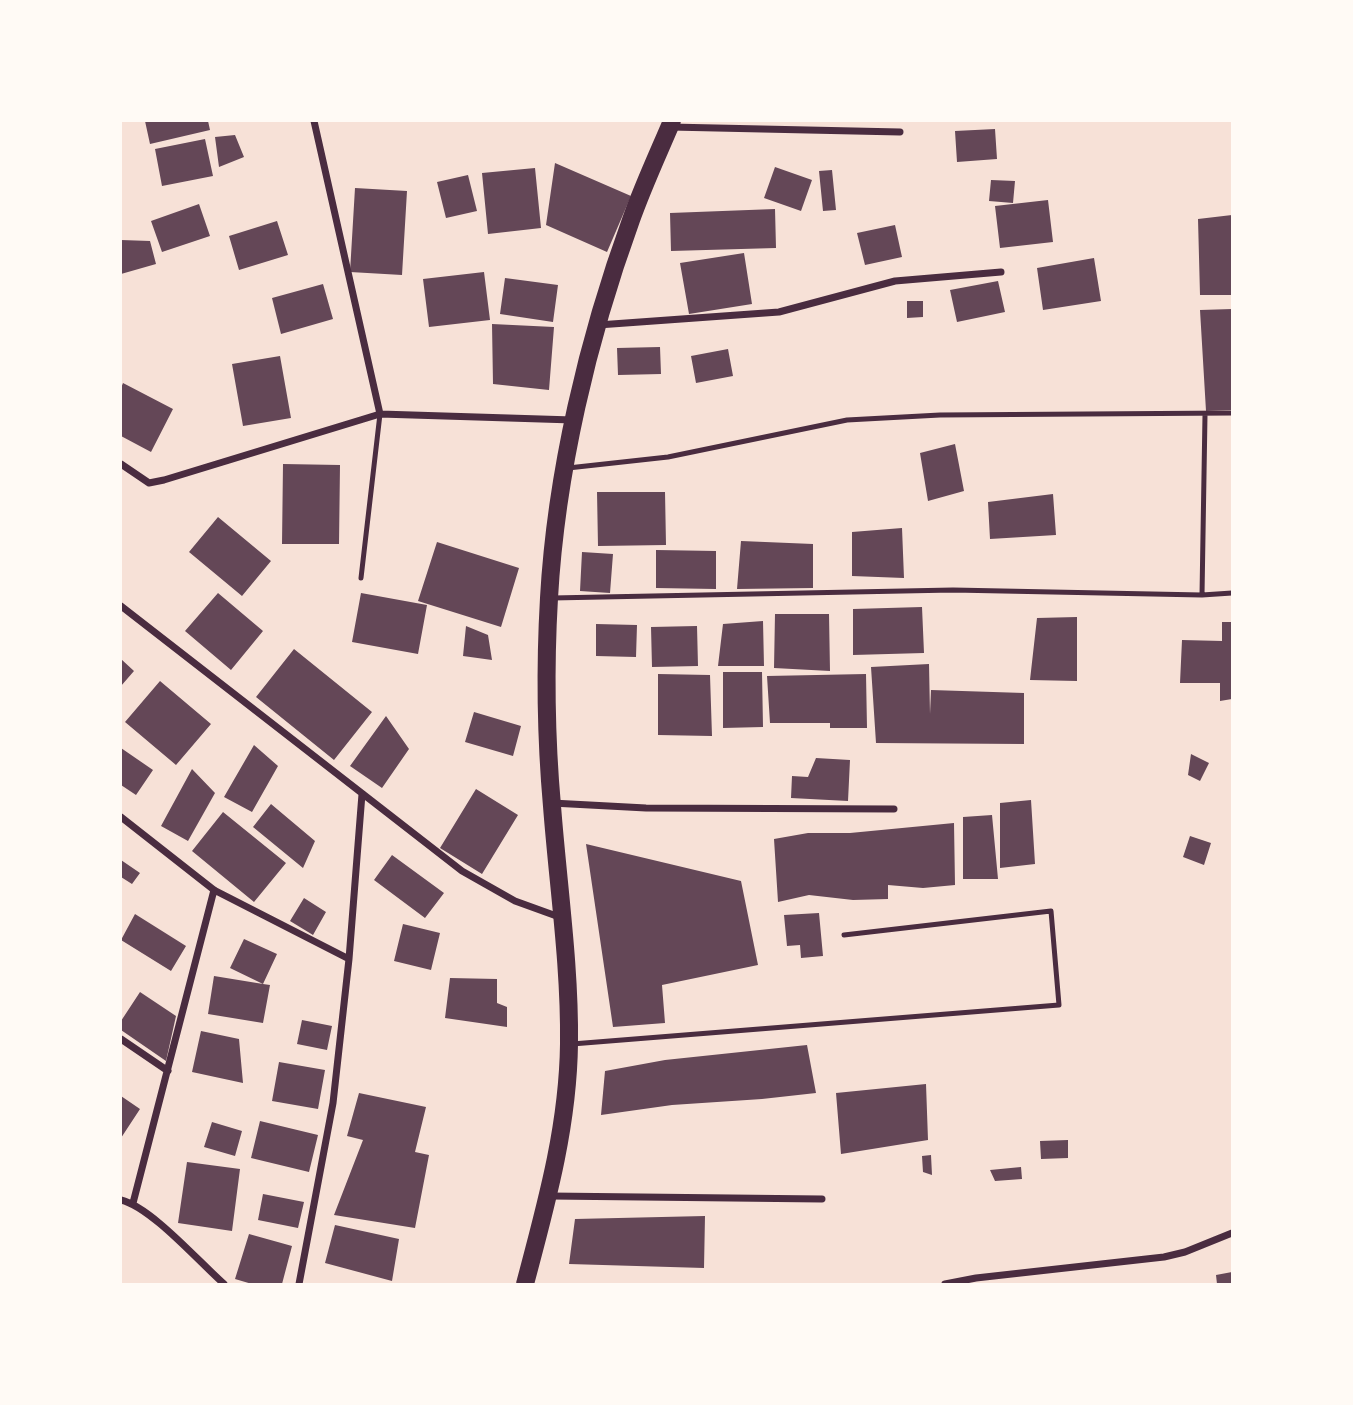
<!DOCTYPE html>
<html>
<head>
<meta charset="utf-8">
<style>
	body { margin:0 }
	#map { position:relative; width:1353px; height:1405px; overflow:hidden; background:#f7e1d7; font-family:Roboto,sans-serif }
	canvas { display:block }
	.frame { position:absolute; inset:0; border:122px solid #fffaf5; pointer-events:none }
</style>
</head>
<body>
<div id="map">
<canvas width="1353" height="1405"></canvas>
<div class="frame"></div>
</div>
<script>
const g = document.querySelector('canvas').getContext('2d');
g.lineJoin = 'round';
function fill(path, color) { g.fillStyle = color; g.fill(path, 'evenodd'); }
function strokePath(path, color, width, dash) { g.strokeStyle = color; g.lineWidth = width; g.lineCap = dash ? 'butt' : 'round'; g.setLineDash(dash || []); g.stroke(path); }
fill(new Path2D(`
	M145,121H208L210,130L150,144Z
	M995,129L997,159L957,162L955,131Z
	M235,135L244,157L219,167L215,137Z
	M205,139L213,176L162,186L155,149Z
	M555,163L631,196L607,252L546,225Z
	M775,167L812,180L801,211L764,198Z
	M535,168L541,228L488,234L482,173Z
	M832,170L836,210L823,211L819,171Z
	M468,175L477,211L446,218L437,182Z
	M991,180L1015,181L1013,203L989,201Z
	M355,188L407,191L402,275L350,272Z
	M1048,200L1053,242L1000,248L995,206Z
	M199,204L210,236L162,252L151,221Z
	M775,209L776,248L671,251L670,213Z
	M1232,215V295H1200L1198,219Z
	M277,221L288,255L239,270L229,236Z
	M895,225L902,257L865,265L857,233Z
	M121,240L150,241L156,264L121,274Z
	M744,253L752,304L689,314L680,263Z
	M1094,258L1101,301L1043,310L1037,268Z
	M484,272L490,320L429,327L423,279Z
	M505,278L558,285L553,322L500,314Z
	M998,281L1005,312L957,322L950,290Z
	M323,284L333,319L281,334L272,298Z
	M907,301H923V317L907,318Z
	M1232,309V410L1206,411L1200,310Z
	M492,324L554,327L549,390L493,384Z
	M660,347L661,374L618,375L617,348Z
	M728,349L733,376L696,383L691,356Z
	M280,356L291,418L243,426L232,364Z
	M123,383L173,409L151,452L121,436V388Z
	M955,444L964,491L928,501L920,453Z
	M283,464L340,465L339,544H282Z
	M597,492H665L666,545L598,546Z
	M1053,494L1056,535L990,539L988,502Z
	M218,517L271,561L242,596L189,552Z
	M902,528L904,578L852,576V532Z
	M741,541L813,544V588L737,589Z
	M437,542L519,568L501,627L418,601Z
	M656,550L716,551V589L656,588Z
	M582,552L613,554L610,593L580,591Z
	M218,593L263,631L231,670L185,631Z
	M361,593L427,605L418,654L352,642Z
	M922,607L924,653L853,655V609Z
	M775,614H829L830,671L774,668Z
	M1077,617V681L1030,680L1037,618Z
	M763,621L764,666H718L723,624Z
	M1222,622H1232V699L1220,701V683H1180L1182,640L1222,641Z
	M596,624L637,625L636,657L596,656Z
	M466,626L488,635L492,660L463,656Z
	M697,626L698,666L652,667L651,627Z
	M294,649L372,712L334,760L256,697Z
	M121,659L134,671L121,686Z
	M929,664L930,714L931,690L1024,693V744L876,743L871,667Z
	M723,672H762L763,727L723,728Z
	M658,674L710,675L712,736L658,735Z
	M866,674L867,728H830V723H770L767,676Z
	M160,681L211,724L176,765L125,722Z
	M474,712L521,726L513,756L465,742Z
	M386,716L409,749L382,788L350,766Z
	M254,745L278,766L252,812L224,797Z
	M121,748L153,770L136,795L121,785Z
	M1191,754L1209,763L1200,781L1188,775Z
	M816,758L850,760L848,801L791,798L792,776L808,777Z
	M192,769L215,793L188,841L161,826Z
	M476,789L518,815L482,874L440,848Z
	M1031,800L1035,864L1000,868V803Z
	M271,804L315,841L303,868L253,827Z
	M223,812L286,863L254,902L192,851Z
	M992,815L998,879H963V817Z
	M954,823L955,885L923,888L888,885V899L853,900L809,895L778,902L774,839L808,833H850Z
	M1190,836L1211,843L1204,865L1183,857Z
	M586,844L741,881L758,965L662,985L665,1023L613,1027Z
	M392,855L444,893L425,918L374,880Z
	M121,860L140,873L132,884L121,877Z
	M304,898L326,912L313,935L290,921Z
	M819,913L823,956L801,958L800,945L787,946L784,915Z
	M135,914L186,946L171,971L121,940Z
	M403,924L440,933L431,970L394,961Z
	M244,939L277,954L263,984L270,985L263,1023L208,1014L214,976L263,984L230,968Z
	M450,978L497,979V1003L507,1007V1027L445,1018Z
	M140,992L176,1016L166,1061L121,1030V1021Z
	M302,1020L332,1026L327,1050L297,1044Z
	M201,1031L239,1039L243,1083L192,1072Z
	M807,1045L816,1093L762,1099L672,1105L601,1115L605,1071L665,1060Z
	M279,1062L325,1070L318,1109L272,1101Z
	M926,1084L928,1140L841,1154L836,1093Z
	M359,1093L426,1107L415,1152L429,1155L415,1228L334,1215L363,1140L347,1136Z
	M121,1096L140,1109L121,1138Z
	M260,1121L318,1135L309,1172L251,1158Z
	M212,1122L242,1131L235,1156L204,1147Z
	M1068,1140V1158L1041,1159L1040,1141Z
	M931,1155L932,1175L923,1172L922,1156Z
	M187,1162L240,1169L232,1231L178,1223Z
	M1021,1167L1022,1179L995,1181L990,1170Z
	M263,1194L304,1202L298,1228L258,1220Z
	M705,1216L704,1268L569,1264L575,1219Z
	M335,1225L399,1239L392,1281L325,1263Z
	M249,1234L292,1246L282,1284H252L235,1279Z
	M1232,1272V1284H1217L1216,1275Z`), '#644757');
strokePath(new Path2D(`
	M568,468L668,457L847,420L940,415L1232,413
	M361,578L380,414
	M1202,595L1205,415
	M552,598L953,590L1202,595L1232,593
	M572,1044L1059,1005L1051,911L844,935`), '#4a2c40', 5);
strokePath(new Path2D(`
	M314,121L380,414
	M670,127L900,132
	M598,325L779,312L895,281L1001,272
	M121,464L149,483L164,480L380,414L573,420
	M121,606L462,871L515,901L562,918
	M552,803L646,808L894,809
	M121,817L214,890L349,959L333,1103L299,1284
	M349,959L362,794
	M121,1039L168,1071
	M550,1196L822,1199
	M121,1200C151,1207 199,1262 224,1284
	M133,1203L214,890
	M945,1284L976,1278L1164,1257L1185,1252L1232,1233`), '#4a2c40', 7);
strokePath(new Path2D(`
	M525,1284C546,1205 568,1127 569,1044C570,965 558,885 552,806C546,738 545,667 549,598C556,473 588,338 631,220C643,186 658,154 672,121`), '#4a2c40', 18);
</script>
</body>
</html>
